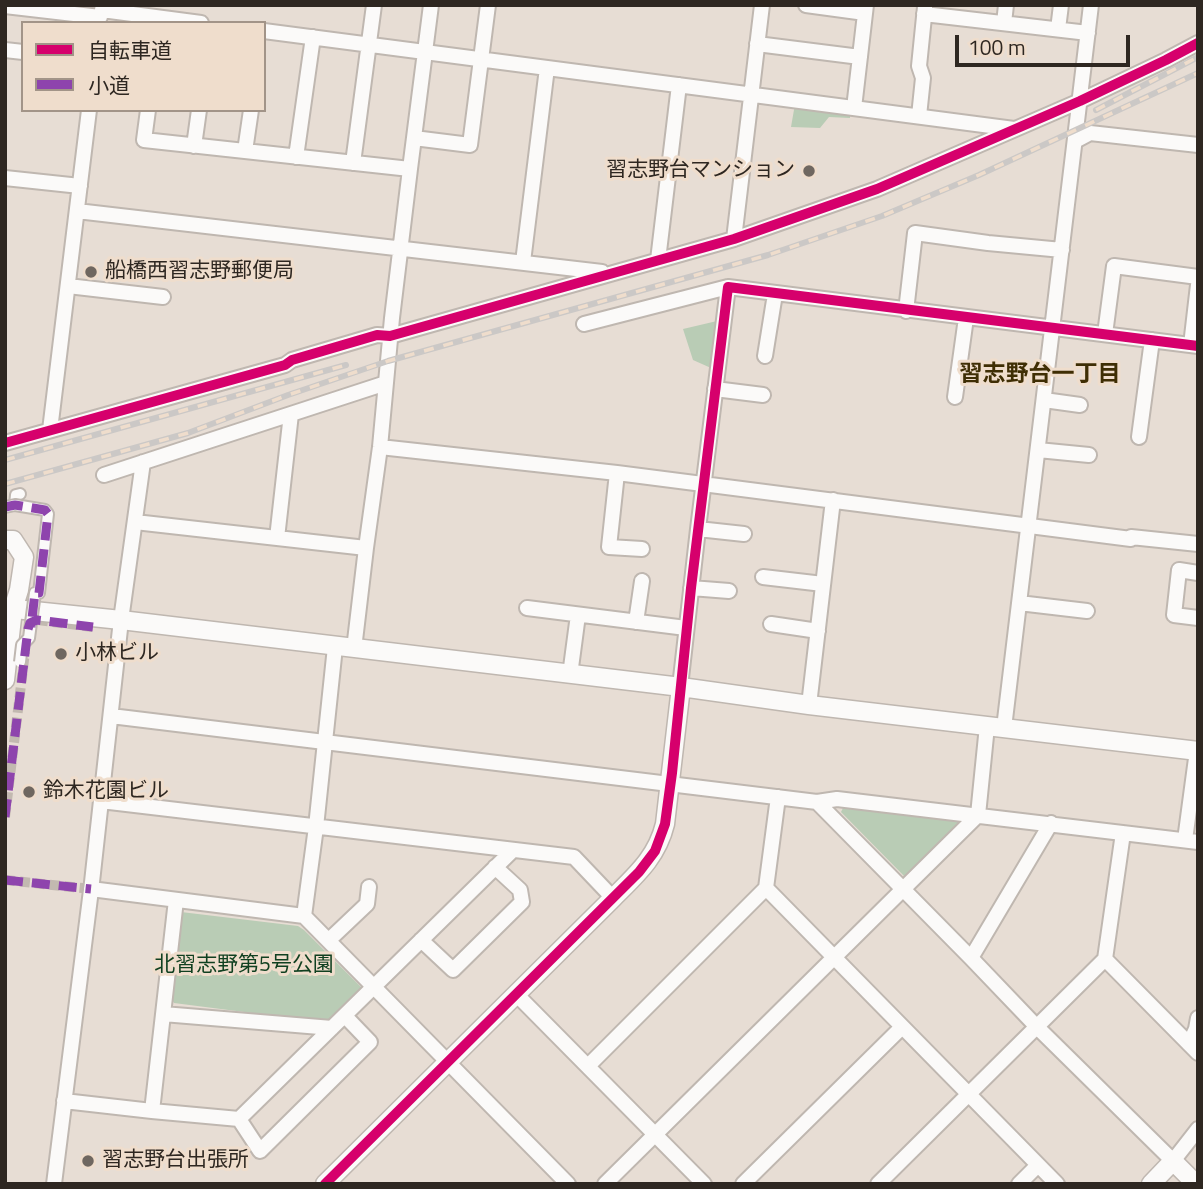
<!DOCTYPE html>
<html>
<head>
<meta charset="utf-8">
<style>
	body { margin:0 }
	#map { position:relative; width:1203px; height:1189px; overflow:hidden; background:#e7ddd4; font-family:"Titillium Web","Noto Sans JP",sans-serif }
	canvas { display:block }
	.frame { position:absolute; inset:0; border:7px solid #2e2721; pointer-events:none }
	.legend { position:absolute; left:21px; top:21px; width:245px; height:91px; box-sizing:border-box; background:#efddcc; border:2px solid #a29488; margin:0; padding:9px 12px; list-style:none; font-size:21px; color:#2e2721 }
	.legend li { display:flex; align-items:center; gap:14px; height:35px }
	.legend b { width:35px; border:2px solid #a29488 }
	.scale { position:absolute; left:955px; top:35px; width:175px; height:32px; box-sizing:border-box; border:4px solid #2e2721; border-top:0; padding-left:9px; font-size:21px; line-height:24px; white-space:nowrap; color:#2e2721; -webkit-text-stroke:5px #efddcc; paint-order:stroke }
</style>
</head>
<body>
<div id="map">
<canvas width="1203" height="1189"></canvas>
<div class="frame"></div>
<ul class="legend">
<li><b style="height:9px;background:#d6006c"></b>自転車道</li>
<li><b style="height:9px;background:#8e44ad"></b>小道</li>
</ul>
<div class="scale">100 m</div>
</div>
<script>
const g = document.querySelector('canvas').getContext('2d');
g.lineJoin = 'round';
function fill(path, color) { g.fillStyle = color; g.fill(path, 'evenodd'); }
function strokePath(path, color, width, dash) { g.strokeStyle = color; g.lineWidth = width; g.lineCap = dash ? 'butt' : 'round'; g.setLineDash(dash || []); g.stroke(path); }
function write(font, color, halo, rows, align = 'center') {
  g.font = font + ' "Titillium Web","Noto Sans JP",sans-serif'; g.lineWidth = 6; g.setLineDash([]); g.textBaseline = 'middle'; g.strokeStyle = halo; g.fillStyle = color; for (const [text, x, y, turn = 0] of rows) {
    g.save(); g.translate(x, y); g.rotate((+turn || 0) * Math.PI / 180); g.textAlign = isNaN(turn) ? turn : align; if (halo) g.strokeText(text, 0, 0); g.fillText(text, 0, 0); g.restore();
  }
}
fill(new Path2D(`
	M795,104L850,110V118L829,117L820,128L791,127Z
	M717,321L711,368L693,360L683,329Z
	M845,804L957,818L960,826L906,878L841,812Z
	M181,912L298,926L304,930L363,989L330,1023L174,1003L171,998Z`), '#b9ccb5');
strokePath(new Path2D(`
	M28,629L30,623L37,620L93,627
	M5,817L25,652
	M5,880L91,889`), '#c2b9b0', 10, [10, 5]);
const pedestrian = new Path2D(`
	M15,505L16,495L20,494`);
const minor = new Path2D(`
	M806,5L865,13
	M5,6L100,17
	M102,10L201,23
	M924,14L1088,33
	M1004,23L1006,5
	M1058,29L1061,5
	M264,31L1014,129
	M757,44L860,57
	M5,50L23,52
	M854,108L866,5
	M148,110L144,140L410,169
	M919,116L923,78L919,66L925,7
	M414,138L470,145L488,5
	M1075,141L1090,133L1198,145
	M194,146L199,110
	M245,151L251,110
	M296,157L313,37
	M353,163L374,5
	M5,178L80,186
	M77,211L602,272
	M734,239L762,5
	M658,260L679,85
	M523,262L547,68
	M68,286L163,297
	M906,311L915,233L988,243L1062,250
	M584,324L728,287
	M1105,334L1114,266L1198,277
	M1191,345L1198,285
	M765,356L775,294
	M715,389L763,395
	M955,397L966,318
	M1044,400L1080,405
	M50,430L89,110
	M1139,437L1152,340
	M5,443L285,365L292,360L377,335L390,336L734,239L877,189L1080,101L1166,60L1198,43
	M380,447L617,473L1131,539
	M1038,450L1089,455
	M617,473L609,547L642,549
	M104,475L386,383
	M135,522L366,548
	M698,529L744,534
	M1131,537L1198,544
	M277,538L291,414
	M1198,573L1179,570L1174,615L1198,618
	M763,577L823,584
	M691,588L729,591
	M1019,603L1087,611
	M527,608L686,628
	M636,622L642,581
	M771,624L818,631
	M354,649L366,548L380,447L392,318L410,169L431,5
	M570,675L578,615
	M681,687V678L698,529L728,287L1198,346
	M809,705L833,500
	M111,716L817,802L837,799L1198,842
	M1004,728L1091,5
	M101,801L574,857L613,898
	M817,802L971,958L1037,1027L1173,1161L1198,1129
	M1185,840L1197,751
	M766,888L1057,1184
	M91,889L304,916L568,1184
	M304,916L316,827L335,647
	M329,940L367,904L369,887
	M421,940L453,970L522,902L520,890L495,867
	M971,958L1051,823
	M1105,959L1198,1053
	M516,994L704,1184
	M163,1014L332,1028
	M1189,1044L1196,1029L1198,1018
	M588,1066L766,888L778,797
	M64,1101L152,1111L239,1119L513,850
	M152,1111L176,900
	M239,1119L260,1151L370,1042L345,1016
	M54,1184L92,882L121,620L143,462
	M605,1184L978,815L987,726
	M743,1184L902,1027
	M878,1184L1105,959L1123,833
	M1019,1184L1038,1165`);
const tertiary = new Path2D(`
	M5,540H13L24,557L19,590L13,609L5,680
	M5,608L121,620L681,687L809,705L1198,751
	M325,1184L613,898C636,875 657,857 665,824L681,687
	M1151,1184L1173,1161L1196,1184`);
strokePath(pedestrian, '#bfb7b0', 14);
strokePath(minor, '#bfb7b0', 18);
strokePath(tertiary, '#bfb7b0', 21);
strokePath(pedestrian, '#fbfaf9', 10);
strokePath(minor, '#fbfaf9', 14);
strokePath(tertiary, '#fbfaf9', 18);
const rail = new Path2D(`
	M1096,110L1198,57
	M5,460L346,365
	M5,484L188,433L288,395L388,361L768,255L882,216L979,175L1198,73`);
strokePath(rail, '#cbc8c6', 6);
strokePath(rail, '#efddcc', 3.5, [10]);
const pedestrianBridge = new Path2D(`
	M5,507L15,505L45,510L48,514L39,593H35L29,638L22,645L20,662`);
strokePath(pedestrianBridge, '#bfb7b0', 14, []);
strokePath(pedestrianBridge, '#fbfaf9', 10);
strokePath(new Path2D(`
	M5,507L15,505L45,510L48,514L39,593H35L31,627
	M5,817L28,629L30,623L37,620L93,627
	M5,880L91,889`), '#8e44ad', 9, [18, 9]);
strokePath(new Path2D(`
	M5,443L285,365L292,360L377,335L390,336L734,239L877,189L1080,101L1166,60L1198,43
	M325,1184L639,872L655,851L665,824L672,773L691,588L728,287L1198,346`), '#d6006c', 10);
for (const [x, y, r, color] of [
	[809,171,7,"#6f6760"],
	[91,272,7,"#6f6760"],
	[61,654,7,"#6f6760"],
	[29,792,7,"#6f6760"],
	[88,1161,7,"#6f6760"]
]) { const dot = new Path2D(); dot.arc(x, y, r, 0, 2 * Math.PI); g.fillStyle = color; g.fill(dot); strokePath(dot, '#efddcc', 2.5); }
write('21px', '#2e2721', '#efddcc', [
	["習志野台マンション",795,171,"right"],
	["船橋西習志野郵便局",105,272],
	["小林ビル",75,654],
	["鈴木花園ビル",43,792],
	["習志野台出張所",102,1161]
], 'left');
write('21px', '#104020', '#efddcc', [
	["北習志野第5号公園",244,966]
]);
write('bold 23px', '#3f2e04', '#efddcc', [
	["習志野台一丁目",1040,375]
]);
</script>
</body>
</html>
